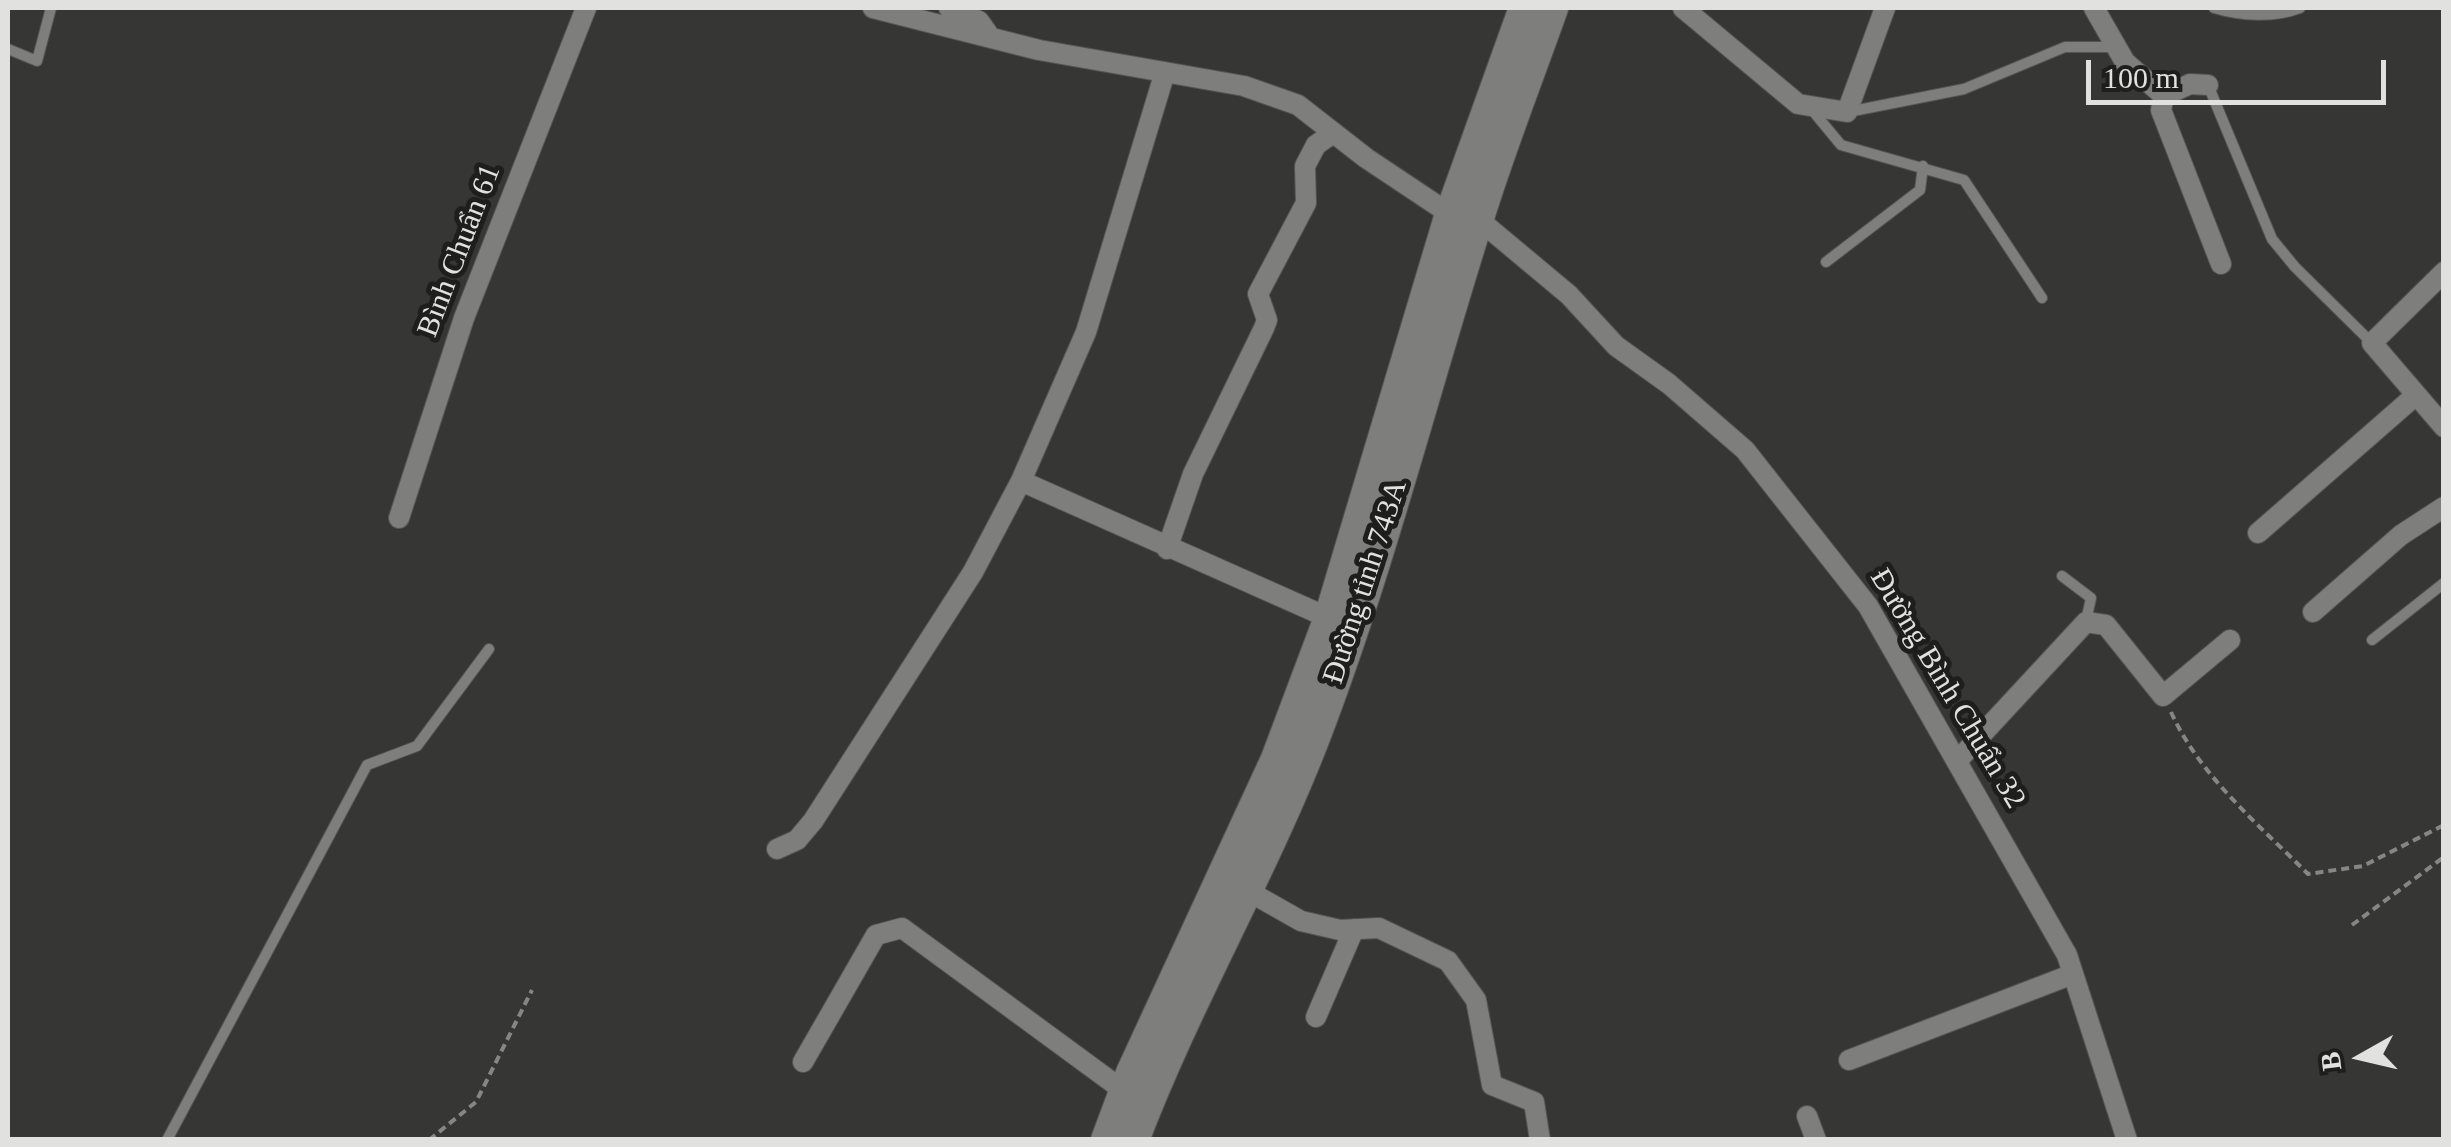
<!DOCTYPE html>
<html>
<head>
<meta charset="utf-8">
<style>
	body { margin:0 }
	#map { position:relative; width:2451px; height:1147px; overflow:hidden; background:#363734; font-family:"Times New Roman",serif }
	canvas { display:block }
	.frame { position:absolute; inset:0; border:10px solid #e1e2e0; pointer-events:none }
	.north { position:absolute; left:2311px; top:1007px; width:100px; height:100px; -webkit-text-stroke:8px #1e1e1d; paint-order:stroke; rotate:262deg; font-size:28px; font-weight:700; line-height:40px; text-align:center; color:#e1e2e0 }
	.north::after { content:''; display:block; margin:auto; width:35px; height:45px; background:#e1e2e0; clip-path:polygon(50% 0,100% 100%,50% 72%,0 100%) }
	.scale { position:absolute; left:2086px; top:60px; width:300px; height:45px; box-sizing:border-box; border:5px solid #e1e2e0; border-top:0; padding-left:12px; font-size:30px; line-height:35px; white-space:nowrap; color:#e1e2e0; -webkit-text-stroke:8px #1e1e1d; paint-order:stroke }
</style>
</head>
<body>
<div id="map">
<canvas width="2451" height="1147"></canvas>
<div class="frame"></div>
<div class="north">B</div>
<div class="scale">100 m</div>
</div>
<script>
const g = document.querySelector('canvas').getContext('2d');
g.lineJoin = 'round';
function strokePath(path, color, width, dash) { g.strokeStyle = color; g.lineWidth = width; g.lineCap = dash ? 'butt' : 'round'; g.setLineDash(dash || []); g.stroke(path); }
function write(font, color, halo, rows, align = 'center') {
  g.font = font + ' "Times New Roman",serif'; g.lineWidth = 10; g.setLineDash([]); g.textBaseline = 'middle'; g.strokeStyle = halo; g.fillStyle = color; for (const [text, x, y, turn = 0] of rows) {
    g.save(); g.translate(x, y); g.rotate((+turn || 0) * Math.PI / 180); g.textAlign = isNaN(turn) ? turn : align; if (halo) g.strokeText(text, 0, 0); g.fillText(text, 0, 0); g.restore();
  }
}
const lane = new Path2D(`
	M2214,8C2241,16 2274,18 2300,8
	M8,49L37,61L51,8
	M2208,85L2272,239L2295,267L2372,343
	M1812,110L1841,145L1964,180L2042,298
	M1848,112L1964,89L2065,47H2113
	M1826,262L1920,190L1923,166
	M2062,576L2091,598L2086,621
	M2372,640L2444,583
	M167,1140L367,765L417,746L489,649`);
const street = new Path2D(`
	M873,8L1039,50L1244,86L1298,105L1366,158L1450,214
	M949,8L979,21L991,38
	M1683,8L1798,104L1847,112L1885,8
	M2094,8L2125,62L2164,96
	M2208,85L2190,84L2164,96L2161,110L2221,264
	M1478,219L1569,295L1616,346L1669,384L1745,450L1868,606L2067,955L2127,1140
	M2444,272L2372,343L2444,427
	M1021,481L1086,332L1165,72
	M399,518L464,318L586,8
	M2258,533L2416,395
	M1167,549L1193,474L1264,328L1267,320L1258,294L1306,203L1305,166L1316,145L1333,133
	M2313,612L2401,535L2444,507
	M1958,760L2086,622L2106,625L2163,696L2230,640
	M777,849L797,840L813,821L973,572L1021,481L1329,618
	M1248,891L1301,921L1340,930L1379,928L1448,961L1476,1000L1492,1085L1534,1102L1540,1140
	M1316,1017L1354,929
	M1849,1060L2073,974
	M803,1062L876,935L902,928L1124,1091
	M1807,1116L1816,1140`);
const secondary = new Path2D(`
	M1106,1140L1131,1073L1276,759L1329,618L1450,214L1524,8
	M1134,1140C1186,1003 1261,876 1314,740C1379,571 1423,394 1478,221C1500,149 1528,79 1553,8`);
strokePath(lane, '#555553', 12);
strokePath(street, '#555553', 22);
strokePath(secondary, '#555553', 32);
strokePath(new Path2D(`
	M2171,712C2199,775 2259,825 2308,874L2363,866L2444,825
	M2352,925L2444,857
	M429,1140L476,1102L532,990`), '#868784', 4, [8, 5]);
strokePath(lane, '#7e7e7c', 10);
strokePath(street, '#7e7e7c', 20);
strokePath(secondary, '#7e7e7c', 30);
write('30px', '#e1e2e0', '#1e1e1d', [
	["Bình Chuẩn 61",460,251,-69],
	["Đường tỉnh 743A",1366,582,-72],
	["Đường Bình Chuẩn 32",1947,689,59]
]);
</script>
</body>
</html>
